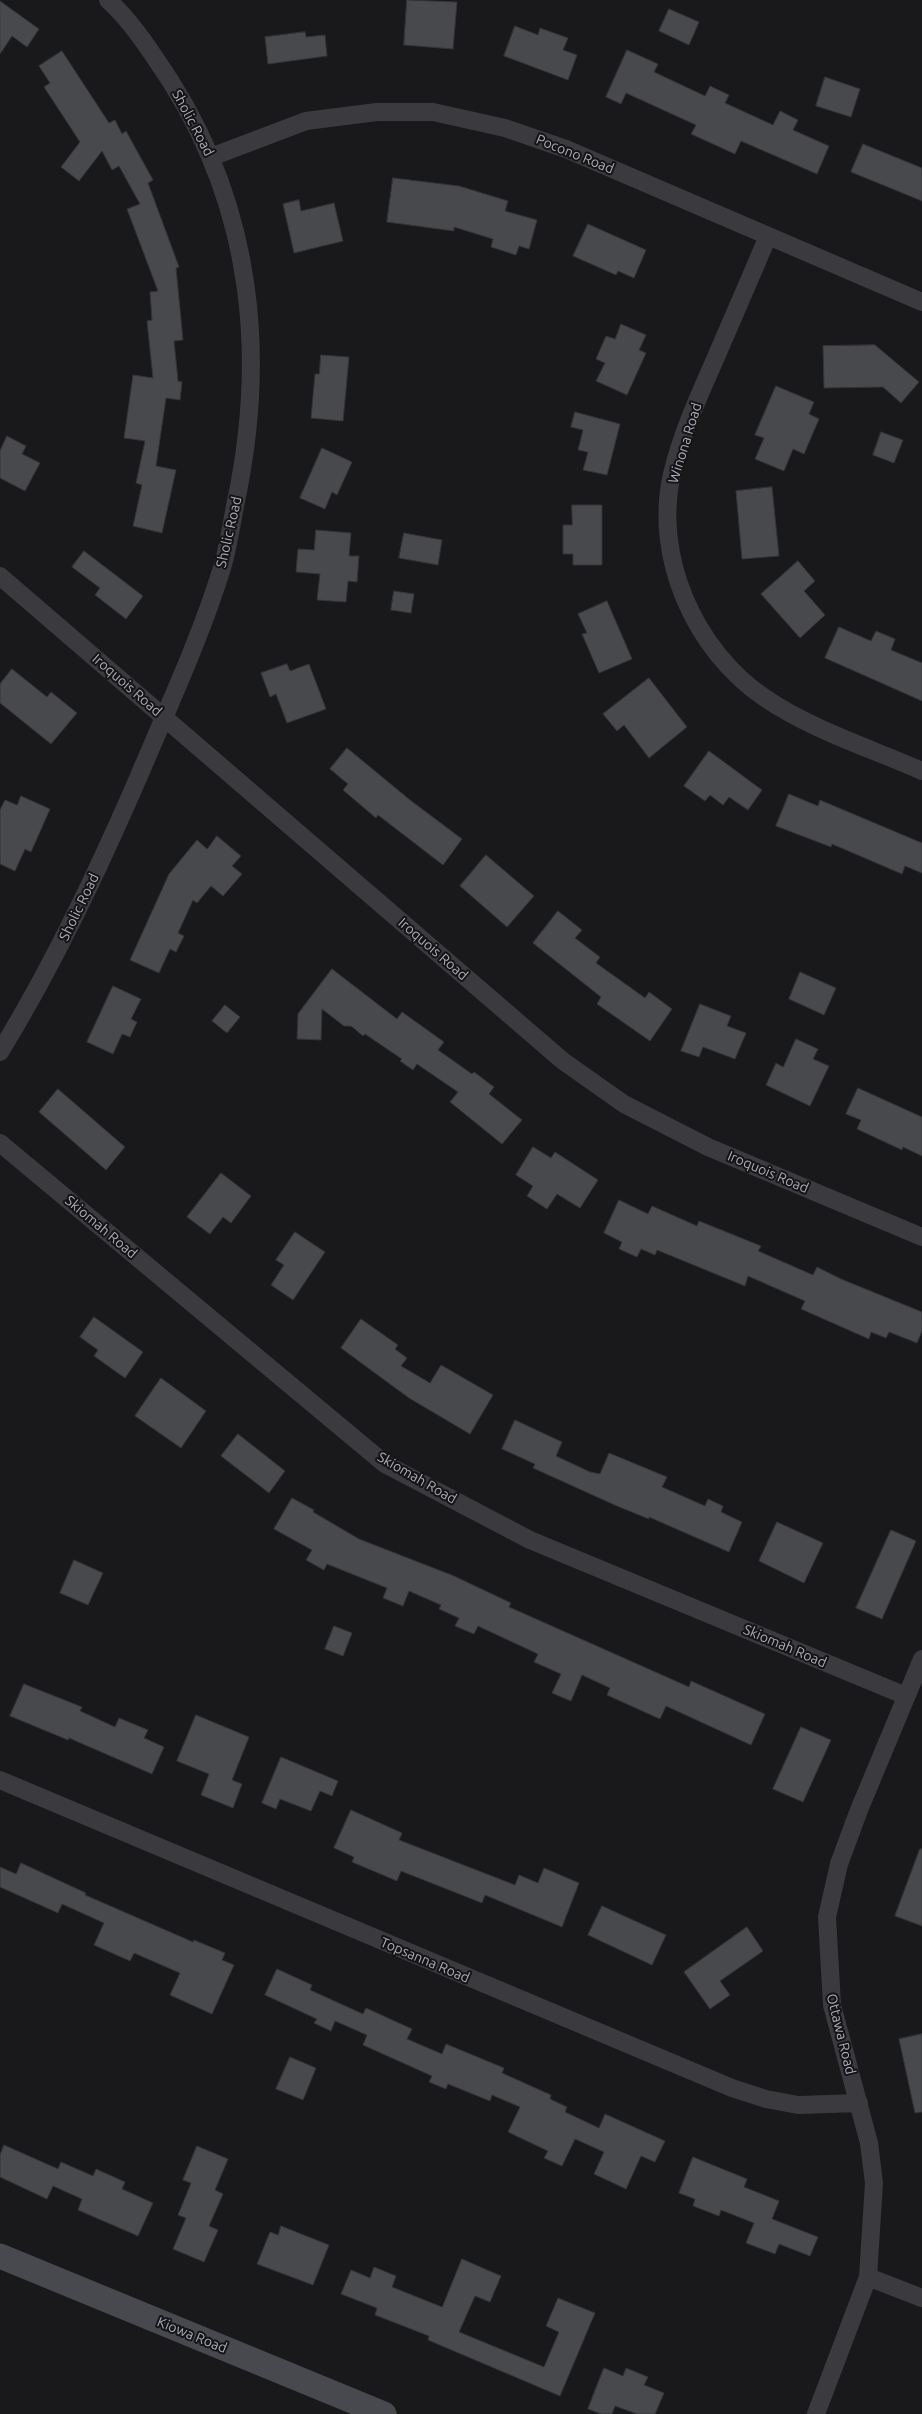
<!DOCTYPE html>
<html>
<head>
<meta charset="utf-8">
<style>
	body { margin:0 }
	canvas { display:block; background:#19191b }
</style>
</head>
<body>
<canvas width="922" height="2414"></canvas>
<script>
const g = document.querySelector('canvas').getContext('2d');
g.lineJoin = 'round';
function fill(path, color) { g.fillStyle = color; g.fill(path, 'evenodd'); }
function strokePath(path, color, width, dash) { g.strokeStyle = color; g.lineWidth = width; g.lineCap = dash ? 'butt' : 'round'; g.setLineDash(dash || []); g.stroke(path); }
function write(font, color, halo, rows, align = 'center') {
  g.font = font + ' Ubuntu,sans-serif'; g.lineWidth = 4; g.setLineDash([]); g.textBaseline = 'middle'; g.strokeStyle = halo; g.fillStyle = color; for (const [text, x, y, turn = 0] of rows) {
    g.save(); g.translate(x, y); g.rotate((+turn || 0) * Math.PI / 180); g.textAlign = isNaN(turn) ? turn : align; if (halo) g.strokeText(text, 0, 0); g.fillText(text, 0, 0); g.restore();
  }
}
const building = new Path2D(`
	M407,0L457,2L453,49L404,45Z
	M0,1L39,29L27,47L12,36L0,54Z
	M669,9L699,22L689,45L659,31Z
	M515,26L538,35L540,28L568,38L563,50L577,55L568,80L504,56Z
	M305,32L306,37L325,35L327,56L268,64L265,37Z
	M627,50L658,64L654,72L705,96L710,86L729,95L725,103L773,125L780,111L798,120L793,130L829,146L817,174L741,141L735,154L691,134L696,125L626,93L621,104L606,97Z
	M62,51L109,123L115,120L122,134L126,131L153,180L148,183L179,267L176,268L183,340L174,341L178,381L182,382L180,400L166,398L156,466L176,470L162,533L133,526L142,485L136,483L145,441L124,438L133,375L153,378L147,321L152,320L150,292L158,291L127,209L140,204L119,166L112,170L102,151L79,181L61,167L80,142L44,87L50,83L39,66Z
	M825,77L860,89L851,117L816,106Z
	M863,144L922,168V201L851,172Z
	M393,178L459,186L508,201L505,211L537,220L529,249L519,246L516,255L491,247L493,239L454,227V231L387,222Z
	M299,200L301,211L334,203L343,241L294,253L283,204Z
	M588,224L646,250L634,278L618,271L616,275L573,256Z
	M621,324L646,335L639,350L646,353L627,395L596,381L605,363L596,359L606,336L615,339Z
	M875,345L919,382L901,403L883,387L824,388L823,346Z
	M321,355L349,357L343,421L311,418L315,374H319Z
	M776,386L814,402L809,414L819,419L804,454L793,449L784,471L755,459L764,438L755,435Z
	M575,412L620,424L607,475L583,470L588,452L578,450L583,430L571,427Z
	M881,432L903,440L894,463L873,455Z
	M7,436L26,446L22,454L40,463L25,491L0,478V451Z
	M322,448L352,462L337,495L332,492L325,509L300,498Z
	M772,487L779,556L742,559L736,491Z
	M572,505H602V565H573V554H563V525H572Z
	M316,530L351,533L349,556H359L357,582L348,581L346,602L317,600L320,574L296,572L298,549L314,550Z
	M404,533L442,540L438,565L399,558Z
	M84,551L143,596L126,619L95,595L100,588L72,567Z
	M798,561L815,581L804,591L825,615L800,638L761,594Z
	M394,591L414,594L411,613L391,610Z
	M607,601L632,659L599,673L582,634L587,633L578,614Z
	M839,627L871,641L876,631L895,639L891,650L922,663V701L825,658Z
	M287,664L290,671L309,664L326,709L287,723L276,694L270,697L261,673Z
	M12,669L47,697L51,692L77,713L51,744L0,703V684Z
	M649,678L687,727L649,758L624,725L617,731L603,714Z
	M347,748L410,800L462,839L443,865L378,815L376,818L343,790L348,784L330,769Z
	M709,751L762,790L748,810L729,797L723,805L710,795L705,801L684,786Z
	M789,794L818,806L820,800L922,843V873L905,866L902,874L832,844L831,847L776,826Z
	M21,796L50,809L31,852L25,849L15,871L0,864V810L5,800L17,805Z
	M217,836L241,856L232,866L242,874L223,896L211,886L197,903L193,900L178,933L184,936L176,952L170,949L159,973L130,960L169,874L197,840L207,849Z
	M486,855L534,896L507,927L460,886Z
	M558,911L582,930L575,938L600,957L596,963L645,998L649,992L672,1009L650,1041L597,1004L601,997L533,943Z
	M332,969L397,1019L402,1012L444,1042L438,1050L472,1074L474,1072L494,1087L489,1094L522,1120L502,1144L450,1102L458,1092L417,1064L413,1070L400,1061L402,1059L365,1034L363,1036L351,1026H344L322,1009L321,1040L297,1039L298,1014Z
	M800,972L836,988L824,1015L789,999Z
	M113,986L141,999L131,1019L137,1022L130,1037L122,1034L113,1054L87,1042Z
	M700,1004L731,1016L727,1026L746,1033L735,1059L703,1047L699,1057L681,1051Z
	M225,1005L240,1017L227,1033L212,1021Z
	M796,1039L818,1049L813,1059L829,1066L810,1106L766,1085L776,1063L783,1067Z
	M858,1088L922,1117V1156L903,1147L902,1150L857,1129L861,1120L846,1114Z
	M58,1089L125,1147L106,1170L39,1112Z
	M533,1147L551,1158L555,1152L598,1180L580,1208L557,1194L547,1209L527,1196L533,1186L516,1175Z
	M221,1173L251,1196L231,1223L223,1217L210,1234L187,1217Z
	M619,1200L648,1214L652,1206L697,1226L699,1221L761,1246L758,1251L813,1275L817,1267L841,1279L922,1312V1331L917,1343L889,1332L886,1338L871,1332L869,1339L801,1309L805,1301L748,1276L745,1286L657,1250L655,1255L641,1249L637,1257L619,1249L622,1242L604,1233Z
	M295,1232L325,1252L293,1300L271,1285L284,1265L276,1260Z
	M94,1317L143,1352L125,1378L94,1356L98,1350L80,1337Z
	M361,1319L398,1345L395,1349L407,1358L401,1366L430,1383L441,1365L493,1395L470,1434L409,1398L341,1348Z
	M161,1378L206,1411L181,1448L135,1416Z
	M515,1420L562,1442L556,1456L590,1472L600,1474L609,1453L667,1477L662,1487L705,1506L708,1499L723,1506L721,1512L742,1522L729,1552L649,1517V1519L617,1506L533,1468L535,1464L502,1449Z
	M238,1434L285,1471L269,1493L221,1456Z
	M292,1498L314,1510L313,1512L359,1539L454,1576L511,1603L509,1607L689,1687L691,1681L765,1714L751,1745L666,1706L660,1719L607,1695L610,1688L582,1675L571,1701L552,1693L561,1674L534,1662L538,1654L478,1626L474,1634L455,1626L459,1618L439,1609L441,1605L409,1591L403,1606L383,1598L387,1588L327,1564L324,1570L306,1560L312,1550L274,1529Z
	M777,1522L823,1543L804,1583L759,1561Z
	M891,1530L916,1541L882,1619L856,1608Z
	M74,1560L103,1573L88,1605L60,1593Z
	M334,1626L352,1633L343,1656L325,1649Z
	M24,1684L82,1707L80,1711L115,1727L119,1718L148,1730L144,1738L164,1747L152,1774L69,1738L68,1740L10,1716Z
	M196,1715L249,1737L232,1780L242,1784L233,1808L201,1795L209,1774L177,1761Z
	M801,1727L831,1740L803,1802L773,1789Z
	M281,1757L338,1781L332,1796L320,1791L311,1811L280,1799L276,1809L262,1803Z
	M351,1810L402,1833L399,1840L515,1885L519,1875L538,1883L544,1868L579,1883L562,1927L485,1895L482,1903L401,1871L397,1881L352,1862L354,1857L334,1848Z
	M920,1849H922V1926L895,1916Z
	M21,1863L86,1893L85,1895L193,1942L194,1940L225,1953L222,1960L234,1965L212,2014L170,1995L180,1973L134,1953L130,1961L94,1945L104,1923L62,1904L58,1913L0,1887V1867L16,1874Z
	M602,1906L666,1935L652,1965L588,1935Z
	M747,1927L763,1951L720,1981L730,1995L710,2009L684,1972Z
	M277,1969L312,1985L310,1990L363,2014L366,2008L412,2029L407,2039L442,2054L446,2044L504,2068L502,2073L551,2095L550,2099L567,2107L565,2112L599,2128L605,2114L665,2141L655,2162L641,2156L626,2189L594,2174L604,2152L575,2139L562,2166L544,2158L548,2151L508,2132L520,2107L492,2095L490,2101L448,2084L446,2089L429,2082L432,2076L363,2045L367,2035L335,2021L331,2031L314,2023L317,2019L265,1995Z
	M922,2034V2112L915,2113L899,2039Z
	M290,2057L316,2068L303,2100L276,2089Z
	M4,2145L58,2169L61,2162L93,2176L96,2169L125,2182L122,2189L153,2203L138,2236L78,2210L82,2199L53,2186L47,2199L0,2177V2155Z
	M197,2146L228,2159L215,2190L223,2194L209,2226L218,2230L204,2262L173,2249L186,2218L178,2215L191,2183L183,2180Z
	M693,2157L747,2179L744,2187L779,2201L772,2219L818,2237L810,2256L779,2244L775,2254L746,2243L754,2223L721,2210L719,2216L693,2206L695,2199L679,2193Z
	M281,2226L329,2245L313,2285L257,2264L270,2232L278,2235Z
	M462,2259L501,2276L490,2302L475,2296L459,2332L544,2367L559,2332L546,2326L558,2298L595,2313L560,2396L428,2340L429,2336L375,2315L377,2308L341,2294L351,2270L370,2278L374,2267L396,2276L392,2287L442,2307Z
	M604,2368L623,2376L626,2368L648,2377L644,2385L664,2393L655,2414H637L615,2406L612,2414H601L588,2409Z`);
fill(building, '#48494d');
strokePath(building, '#343336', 1);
strokePath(new Path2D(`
	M211,157L306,121L377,112H433L505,128L566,149L922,302
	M768,236C750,279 731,322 713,364C697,400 681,436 672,474C653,557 695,651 765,698C812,730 870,748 922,771
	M0,576L563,1061L624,1104L708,1147L922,1237
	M0,1052C54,964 98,870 139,776C168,707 200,639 222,568C228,548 231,527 235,506C267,358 253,212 171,82C152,53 133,23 108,0
	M0,1143L385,1464L530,1540L906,1696
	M0,1780L732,2088L766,2099L798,2105L859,2103
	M868,2277L922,2298
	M816,2414L868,2277L874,2183L869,2143L832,2005L827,1917L839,1864L859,1810L922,1659`), '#3a3a3f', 18);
strokePath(new Path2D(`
	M0,2256L384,2414`), '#48494f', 25);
write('14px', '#adafb9', '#141416', [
	["Sholic Road",193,123,62],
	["Pocono Road",575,154,22],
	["Winona Road",685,443,-73],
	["Sholic Road",229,532,-77],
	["Iroquois Road",127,685,41],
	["Sholic Road",79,907,-64],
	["Iroquois Road",433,949,41],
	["Iroquois Road",768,1172,23],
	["Skiomah Road",101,1227,40],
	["Skiomah Road",417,1478,30],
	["Skiomah Road",785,1646,23],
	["Topsanna Road",425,1960,23],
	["Ottawa Road",841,2034,76],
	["Kiowa Road",192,2335,22]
]);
</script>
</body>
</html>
